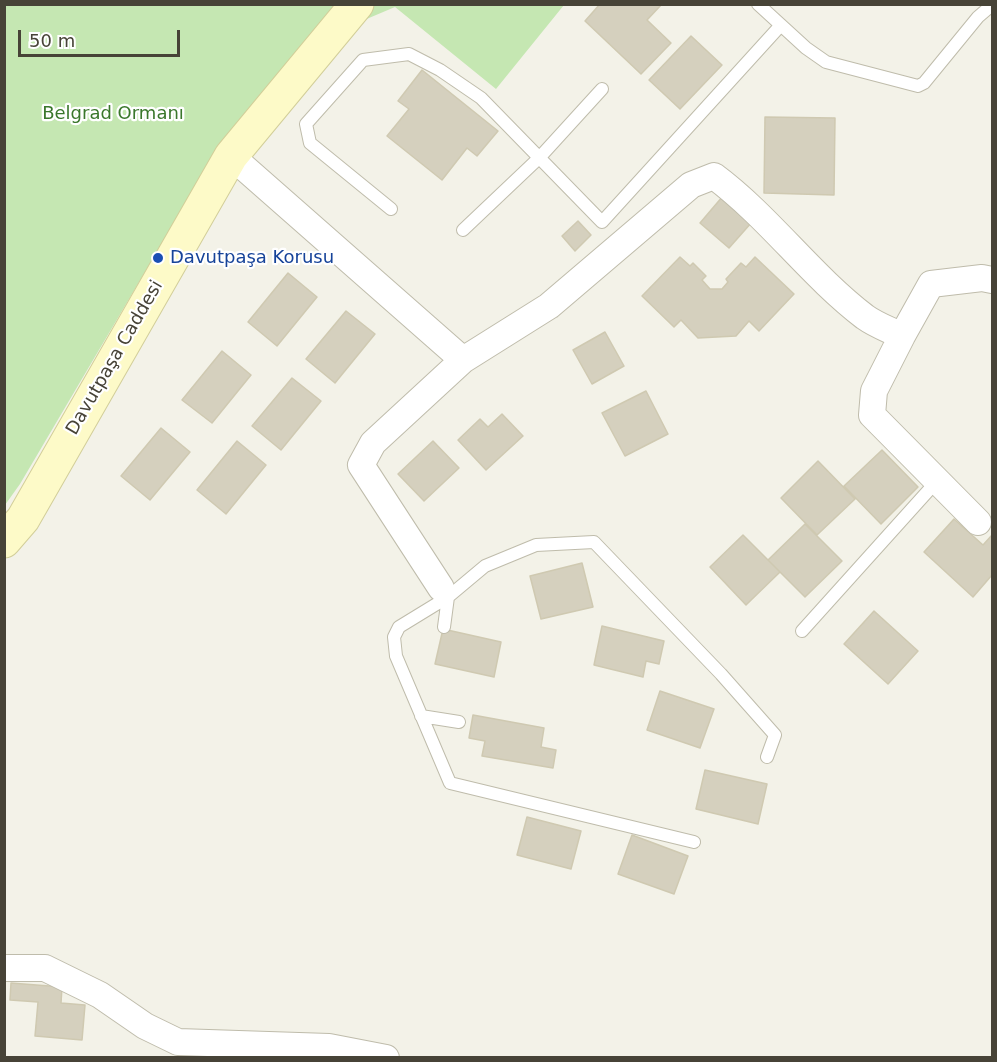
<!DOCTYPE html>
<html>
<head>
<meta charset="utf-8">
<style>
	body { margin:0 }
	#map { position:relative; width:997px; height:1062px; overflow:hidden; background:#f3f2e8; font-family:"DejaVu Sans",sans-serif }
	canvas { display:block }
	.frame { position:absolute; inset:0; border:6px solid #474337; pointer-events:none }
	.scale { position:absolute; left:18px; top:30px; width:162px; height:27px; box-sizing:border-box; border:3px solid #474337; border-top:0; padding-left:8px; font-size:18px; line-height:21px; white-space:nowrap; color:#474337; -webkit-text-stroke:4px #fff; paint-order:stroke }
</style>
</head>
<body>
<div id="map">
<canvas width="997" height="1062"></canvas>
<div class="frame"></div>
<div class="scale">50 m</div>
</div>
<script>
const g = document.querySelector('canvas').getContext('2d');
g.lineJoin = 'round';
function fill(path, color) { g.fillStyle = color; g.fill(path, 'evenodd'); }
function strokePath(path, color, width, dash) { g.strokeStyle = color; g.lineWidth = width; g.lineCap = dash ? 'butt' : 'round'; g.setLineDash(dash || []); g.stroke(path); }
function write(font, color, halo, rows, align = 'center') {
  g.font = font + ' "DejaVu Sans",sans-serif'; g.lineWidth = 4.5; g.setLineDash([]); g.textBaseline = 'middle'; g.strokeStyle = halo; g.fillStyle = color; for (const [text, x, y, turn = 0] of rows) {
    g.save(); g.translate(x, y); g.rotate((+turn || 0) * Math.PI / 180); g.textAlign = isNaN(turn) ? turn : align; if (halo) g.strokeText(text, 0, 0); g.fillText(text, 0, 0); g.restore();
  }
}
fill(new Path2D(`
	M5,5H564L496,89L395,7L305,45L218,148L20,484L5,505Z`), '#c5e7b2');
const building = new Path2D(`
	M600,4H662L647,20L671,43L641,74L585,21Z
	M691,36L722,65L680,109L649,80Z
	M422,70L498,131L477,156L467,148L442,180L387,136L409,109L398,101Z
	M765,117L835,118L834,195L764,193Z
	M723,196L752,222L729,248L700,223Z
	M578,221L591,235L575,251L562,236Z
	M680,257L690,266L693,263L706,276L702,280L710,289H722L728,282L726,279L741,263L746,267L755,257L794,294L759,331L749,321L736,336L698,338L681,320L674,327L642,296Z
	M288,273L317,297L277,346L248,322Z
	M346,311L375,334L335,383L306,359Z
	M605,332L624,366L592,384L573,350Z
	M222,351L251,375L212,423L182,400Z
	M292,378L321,401L281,450L252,426Z
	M646,391L668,434L625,456L602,413Z
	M502,414L523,436L486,470L458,440L480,419L488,427Z
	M161,428L190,452L150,500L121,476Z
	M237,441L266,465L226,514L197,490Z
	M433,441L459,468L424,501L398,474Z
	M882,450L918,487L881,524L844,486Z
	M818,461L855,499L817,535L781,498Z
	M954,519L983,545L992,535V575L973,597L924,552Z
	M805,524L842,561L805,597L768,560Z
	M743,535L780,572L746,605L710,567Z
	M582,563L593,607L541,619L530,576Z
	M874,611L918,651L888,684L844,644Z
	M602,626L664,641L659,664L646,661L643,677L594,665Z
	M443,629L501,642L494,677L435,664Z
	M660,691L714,709L700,748L647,730Z
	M473,715L544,728L541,747L556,750L553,768L482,756L485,741L469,738Z
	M705,770L767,784L758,824L696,809Z
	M527,817L581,831L571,869L517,855Z
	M632,835L688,856L674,894L618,874Z
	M11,983L62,987L61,1003L85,1005L82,1040L35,1036L38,1002L10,1000Z`);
fill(building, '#d5d0be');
strokePath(building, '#cfc9b1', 1.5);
const lane = new Path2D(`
	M758,4L806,48L826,62L918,86L924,83L978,17L992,5
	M391,209L310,143L306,124L363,60L409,54L440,70L481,98L602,222L781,25
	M463,230L540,157L602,89
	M443,591L448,597L485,566L536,545L594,542L721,674L775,735L767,757
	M448,597L399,627L394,637L396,656L450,783L694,842
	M444,627L448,597
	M802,631L937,481
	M421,716L459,722`);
const street = new Path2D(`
	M231,156L463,360
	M902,336L874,391L872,415L978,522
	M441,588L361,465L373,443L463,360L549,306L691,185L714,176C769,217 810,275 865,317C876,325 890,330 902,336L931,284L982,278L992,280
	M4,968H45L100,995L145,1026L178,1042L329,1047L386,1058`);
const secondary = new Path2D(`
	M4,541L23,519L231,156L357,4`);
strokePath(lane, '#bfbcab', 14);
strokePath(street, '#bfbcab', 28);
strokePath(secondary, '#d2ce99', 35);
strokePath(lane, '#fff', 12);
strokePath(street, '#fff', 26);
strokePath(secondary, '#fdfac8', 33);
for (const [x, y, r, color] of [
	[158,258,6,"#1a4fb4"]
]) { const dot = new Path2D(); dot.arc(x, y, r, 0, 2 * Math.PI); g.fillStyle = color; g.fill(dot); strokePath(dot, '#fff', 2); }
write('18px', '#3a772b', '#fff', [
	["Belgrad Ormanı",113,114]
]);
write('18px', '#164399', '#fff', [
	["Davutpaşa Korusu",170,258]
], 'left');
write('18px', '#474337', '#fff', [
	["Davutpaşa Caddesi",115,358,-60]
]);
</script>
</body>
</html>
